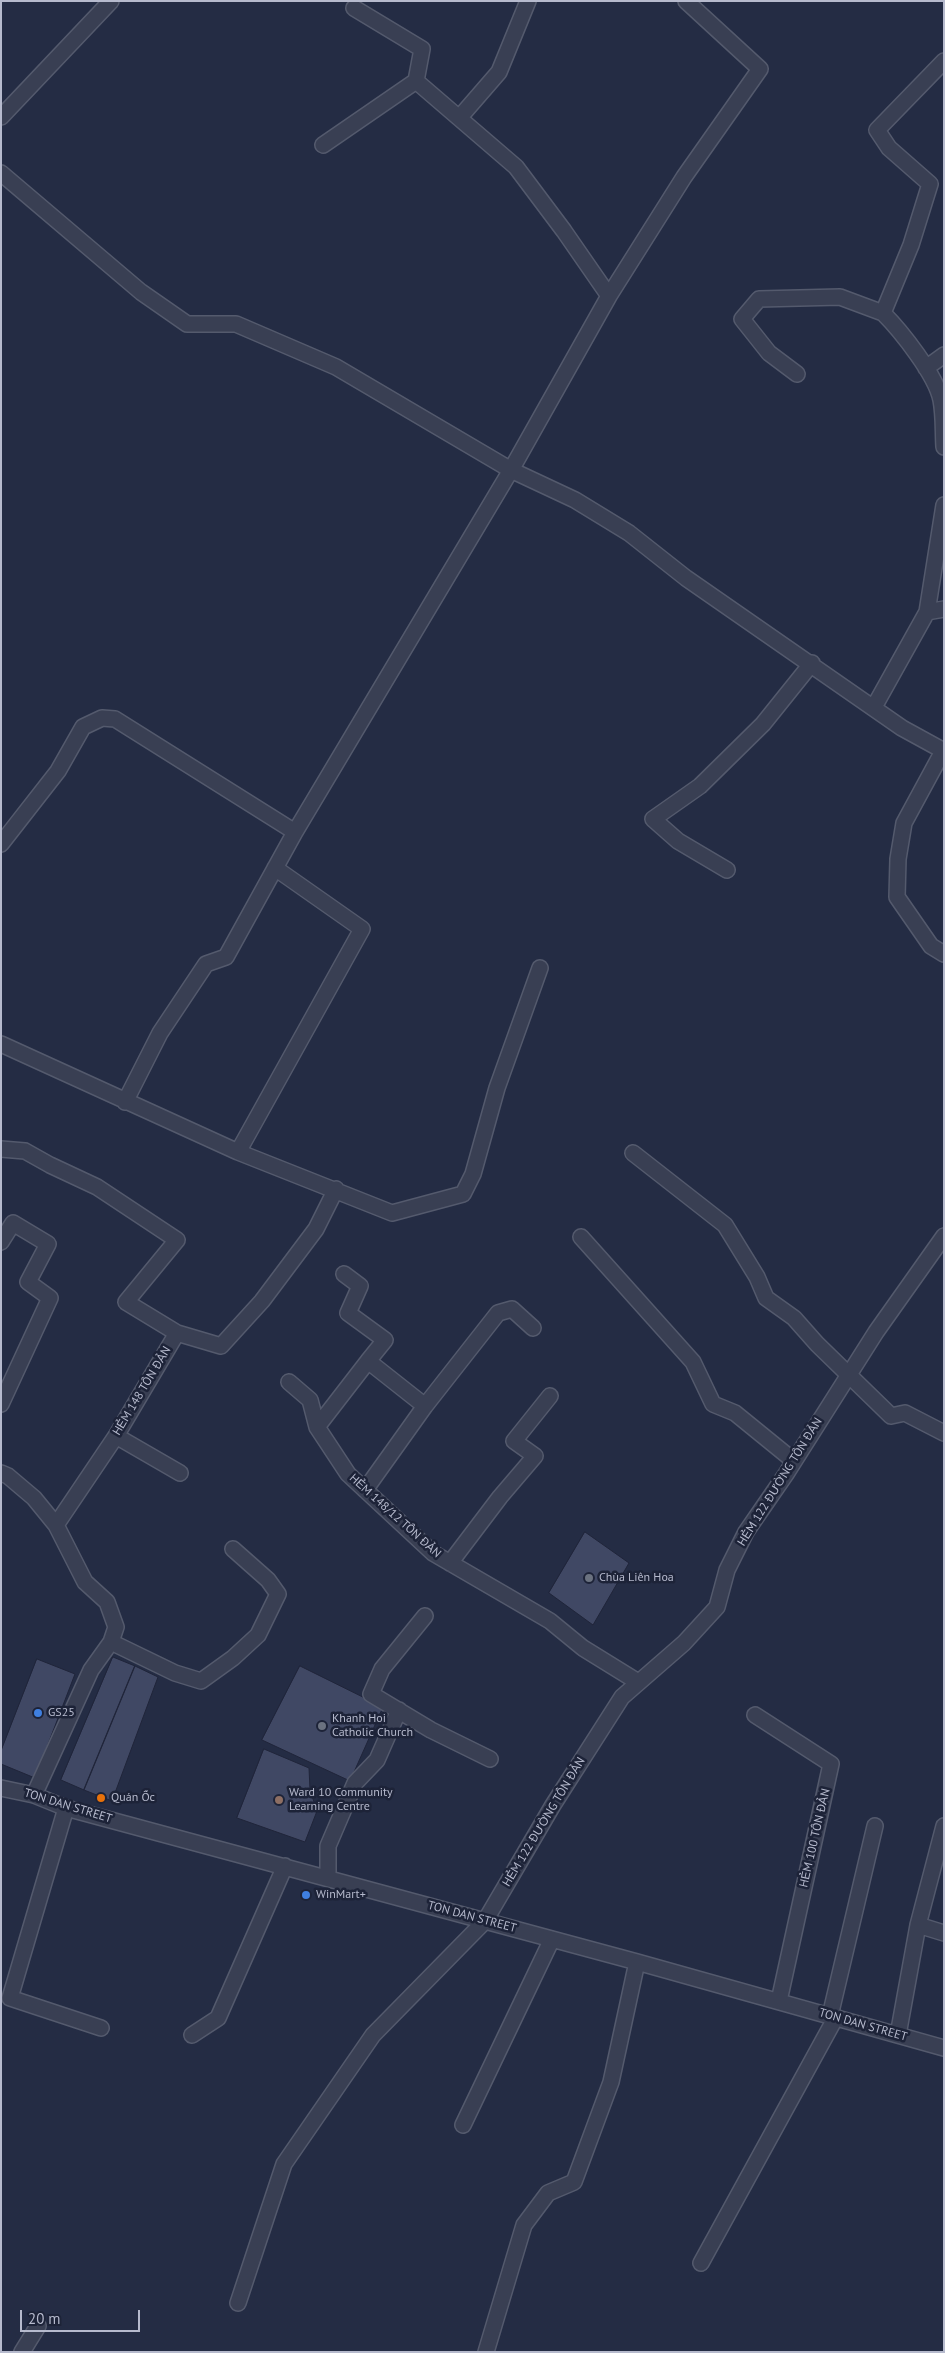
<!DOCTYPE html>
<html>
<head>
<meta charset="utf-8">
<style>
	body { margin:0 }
	#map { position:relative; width:945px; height:2353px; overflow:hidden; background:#242c44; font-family:"PT Sans",sans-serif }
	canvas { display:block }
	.frame { position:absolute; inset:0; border:2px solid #b6bacd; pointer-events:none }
	.scale { position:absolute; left:20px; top:2310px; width:120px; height:22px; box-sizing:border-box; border:2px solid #b6bacd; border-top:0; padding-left:6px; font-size:15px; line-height:18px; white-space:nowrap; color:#b6bacd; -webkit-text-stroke:4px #1d2338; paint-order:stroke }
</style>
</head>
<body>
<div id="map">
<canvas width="945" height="2353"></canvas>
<div class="frame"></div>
<div class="scale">20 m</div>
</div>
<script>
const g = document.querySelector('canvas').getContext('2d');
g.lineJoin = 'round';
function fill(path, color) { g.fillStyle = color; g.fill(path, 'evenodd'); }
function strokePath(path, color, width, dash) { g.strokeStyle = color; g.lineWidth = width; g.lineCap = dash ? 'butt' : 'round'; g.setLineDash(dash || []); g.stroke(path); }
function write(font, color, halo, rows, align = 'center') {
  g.font = font + ' "PT Sans",sans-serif'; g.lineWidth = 5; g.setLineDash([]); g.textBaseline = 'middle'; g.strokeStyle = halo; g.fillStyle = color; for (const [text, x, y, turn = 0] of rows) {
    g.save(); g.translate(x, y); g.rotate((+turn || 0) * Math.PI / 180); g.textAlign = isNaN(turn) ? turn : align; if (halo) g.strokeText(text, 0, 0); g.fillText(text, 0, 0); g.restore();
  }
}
const building = new Path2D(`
	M585,1532L629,1563L593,1625L549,1593Z
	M113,1657L135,1666L84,1790L61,1780Z
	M37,1659L75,1674L35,1778L1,1764V1751Z
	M135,1666L158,1677L112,1801L84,1790Z
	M300,1666L383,1707L350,1781L262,1740Z
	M264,1749L309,1768L310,1790L317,1811L305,1842L237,1818Z`);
fill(building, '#404864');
strokePath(building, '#20253a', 1);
const minor = new Path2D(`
	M354,8L422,49L416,81L516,167L564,231L609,296
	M944,61L877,130L889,148L930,184L911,245L883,313C901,331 936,375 941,400C944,415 943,431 944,447
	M1,117L111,1
	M460,117L499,72L528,1
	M323,145L416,81
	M1,173L141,292L187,324H236L336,367L511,470L575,500L629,533L686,578L902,728L944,751
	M926,368L944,355
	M797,374L769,353L742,319L759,299L840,297L883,313
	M927,612L944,609
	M874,707L927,612L944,505
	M943,751L904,823L898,859L897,897L931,946L944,954
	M1,844L58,771L83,727L102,718L115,719L295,832
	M727,870L678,841L653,819L700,786L763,724L812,663
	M1,1044L238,1152L392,1213L463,1194L473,1174L497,1088L540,968
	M125,1102L160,1033L206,964L226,957L295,832L511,470L609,296L684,177L760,69L686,1
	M1,1149L25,1151L50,1165L97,1187L177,1240L126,1302L177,1333
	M238,1152L362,929L275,868
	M633,1153L725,1225L757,1277L766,1298L794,1318L817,1344L891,1416L905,1413L944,1433
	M581,1237L693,1362L713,1404L735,1413L794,1461
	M1,1242L13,1223L48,1244L28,1282L50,1298L1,1404
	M344,1274L360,1286L348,1313L385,1340L368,1361L425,1406
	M289,1382L310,1400L317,1427L348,1474L433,1553L550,1621L583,1648L638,1682
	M317,1427L368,1361
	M116,1436L180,1473
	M1,1473L8,1476L34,1498L56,1525L85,1582L107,1602L116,1627L111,1642L91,1670L34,1795
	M365,1490L425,1406L498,1313L512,1309L533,1328
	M56,1525L116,1436L177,1333L221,1346L262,1301L316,1229L336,1189
	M450,1563L500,1497L535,1456L514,1441L550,1396
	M425,1616L382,1669L371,1694L431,1730L490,1759
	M111,1642L175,1673L201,1681L233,1658L258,1635L278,1594L268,1580L233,1549
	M755,1715L831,1764L779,2001
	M1,1788L34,1795L66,1808L637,1962L944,2048
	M66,1808L10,1998L101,2028
	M328,1878V1846L355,1783L377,1760L399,1710
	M918,1925L944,1933
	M830,2016L875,1826
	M192,2035L218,2018L285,1866
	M898,2035L918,1925L944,1826
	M463,2125L552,1939
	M701,2263L836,2017
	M238,2303L284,2164L373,2035L485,1921L553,1805L622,1697L684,1643L717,1607L727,1570L746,1532L786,1474L876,1332L944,1236
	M22,2352L38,2326
	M486,2352L524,2225L548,2193L574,2182L611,2082L637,1962`);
strokePath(minor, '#545a6d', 18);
strokePath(minor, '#393f53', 15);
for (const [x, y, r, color] of [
	[589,1578,5,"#6b7280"],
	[38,1713,5,"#3f7fe0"],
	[322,1726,5,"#6b7280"],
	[101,1798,5,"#e8710a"],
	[279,1800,5,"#8d6e63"],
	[306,1895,5,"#3f7fe0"]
]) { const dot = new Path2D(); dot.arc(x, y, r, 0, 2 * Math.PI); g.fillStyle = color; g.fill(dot); strokePath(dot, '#1d2338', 2); }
write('12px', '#b6bacd', '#1d2338', [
	["HẺM 148 TÔN ĐẢN",142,1391,-59],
	["HẺM 122 ĐƯỜNG TÔN ĐẢN",780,1482,-58],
	["HẺM 148/12 TÔN ĐẢN",395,1516,42],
	["TON DAN STREET",68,1806,17],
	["HẺM 122 ĐƯỜNG TÔN ĐẢN",544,1822,-59],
	["HẺM 100 TÔN ĐẢN",815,1838,-77],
	["TON DAN STREET",472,1917,15],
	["TON DAN STREET",863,2025,16]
]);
write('12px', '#b6bacd', '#1d2338', [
	["Chùa Liên Hoa",599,1578],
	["GS25",48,1713],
	["Khanh Hoi",332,1719],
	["Catholic Church",332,1733],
	["Ward 10 Community",289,1793],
	["Learning Centre",289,1807],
	["Quán Ốc",111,1798],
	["WinMart+",316,1895]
], 'left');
</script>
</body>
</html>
